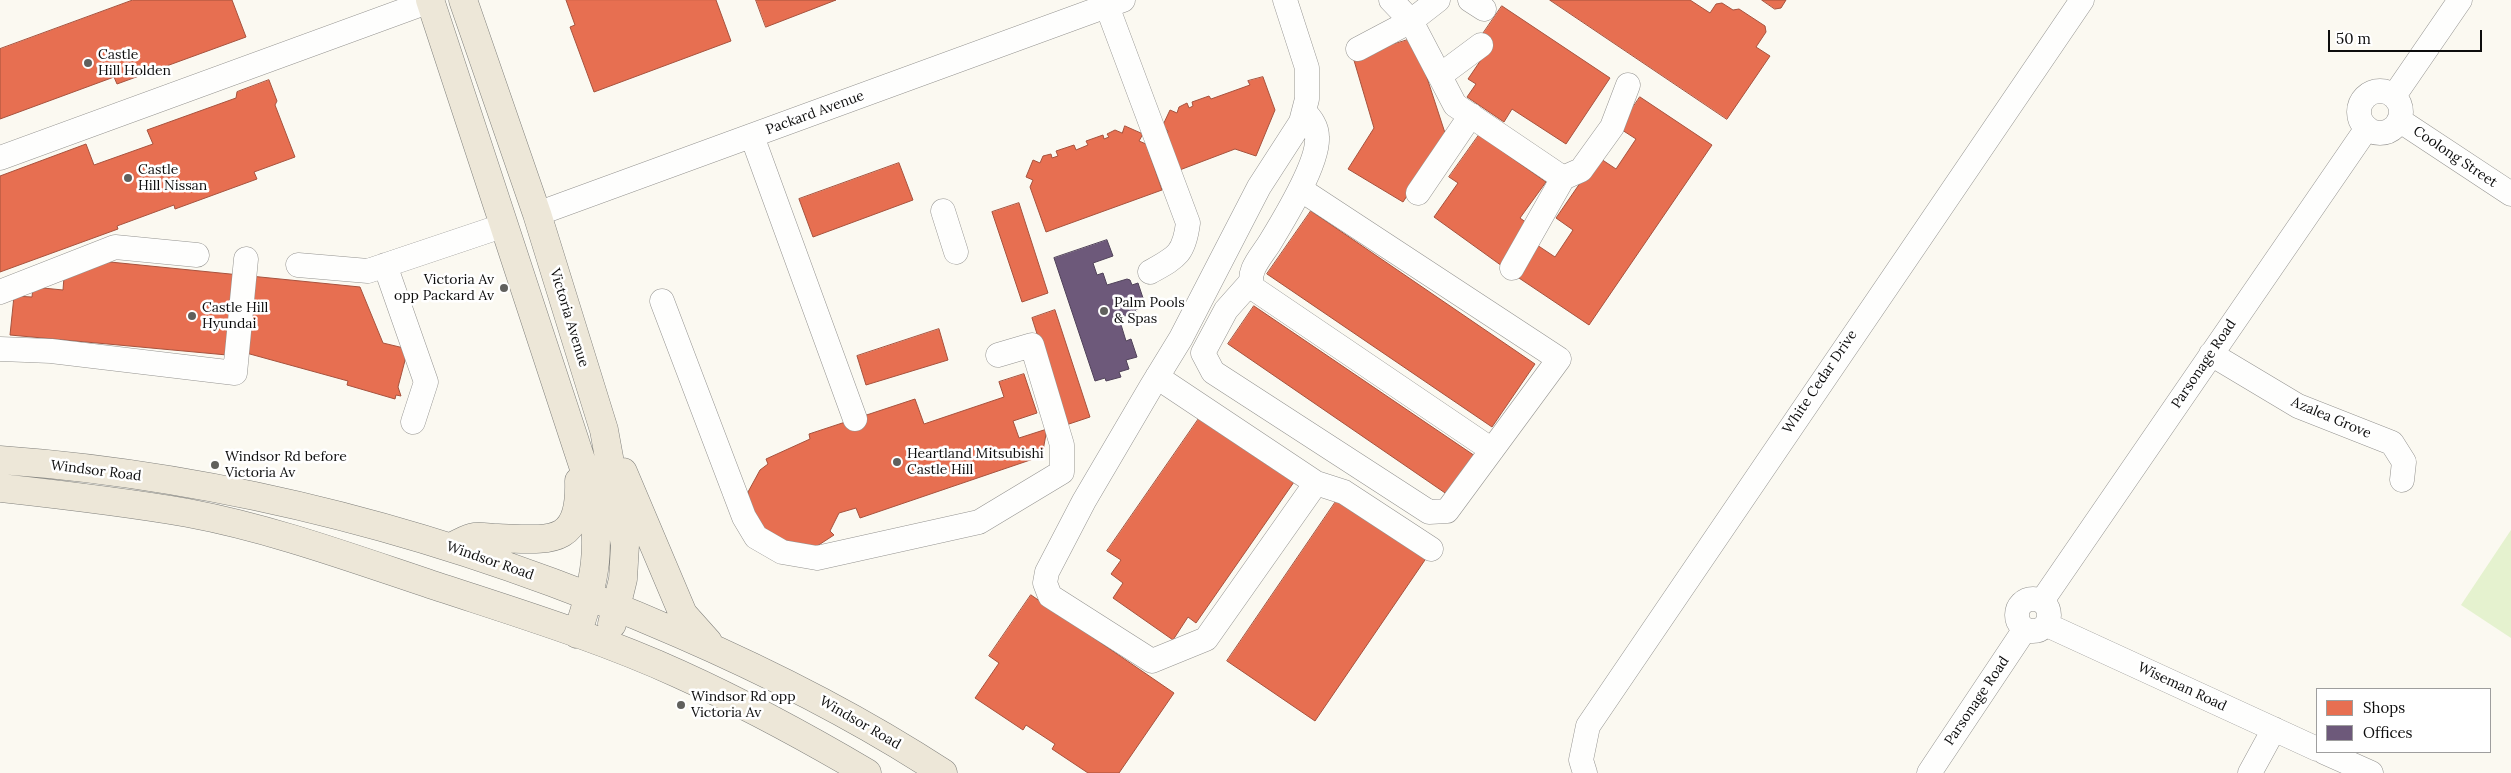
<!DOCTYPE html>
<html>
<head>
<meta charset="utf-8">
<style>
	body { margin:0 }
	#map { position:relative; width:2511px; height:773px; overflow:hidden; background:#fbf9f1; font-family:Lora,serif }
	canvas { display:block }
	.legend { position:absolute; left:2316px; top:688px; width:175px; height:65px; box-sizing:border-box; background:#fff; border:1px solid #9e9e9e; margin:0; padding:6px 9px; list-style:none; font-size:15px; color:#0d0d0d }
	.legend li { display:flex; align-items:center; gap:10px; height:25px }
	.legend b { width:25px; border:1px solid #9e9e9e }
	.scale { position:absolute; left:2328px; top:30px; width:154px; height:22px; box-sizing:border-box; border:2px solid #0d0d0d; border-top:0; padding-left:6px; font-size:15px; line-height:18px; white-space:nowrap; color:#0d0d0d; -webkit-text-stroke:4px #fff; paint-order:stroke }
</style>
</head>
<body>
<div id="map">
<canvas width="2511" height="773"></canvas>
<ul class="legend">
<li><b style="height:14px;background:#e76f51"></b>Shops</li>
<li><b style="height:14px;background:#6d597a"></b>Offices</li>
</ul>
<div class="scale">50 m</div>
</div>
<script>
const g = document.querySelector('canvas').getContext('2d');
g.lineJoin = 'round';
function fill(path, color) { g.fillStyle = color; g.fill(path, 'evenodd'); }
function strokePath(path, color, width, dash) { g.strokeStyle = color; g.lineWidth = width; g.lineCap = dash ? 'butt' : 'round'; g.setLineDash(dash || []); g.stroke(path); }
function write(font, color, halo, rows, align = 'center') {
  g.font = font + ' Lora,serif'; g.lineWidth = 5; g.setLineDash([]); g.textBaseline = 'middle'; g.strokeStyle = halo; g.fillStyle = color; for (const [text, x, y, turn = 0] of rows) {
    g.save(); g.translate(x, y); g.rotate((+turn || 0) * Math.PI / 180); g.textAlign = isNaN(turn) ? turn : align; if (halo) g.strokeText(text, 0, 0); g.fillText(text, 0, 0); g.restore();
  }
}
fill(new Path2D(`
	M2511,530V638L2461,605Z`), '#e5f2cf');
const shops = new Path2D(`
	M133,0H232L246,37L117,84L114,77L0,119V49Z
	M716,0L731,41L594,92L570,27L575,25L566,0Z
	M756,0H836L766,27Z
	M1550,0H1690L1710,13L1716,4L1722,3L1733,10L1739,9L1765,26L1766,32L1756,47L1770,56L1727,119Z
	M1762,0H1786L1781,8L1775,9Z
	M1502,6L1610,78L1566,144L1512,109L1504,122L1467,97L1476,84L1468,79L1491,45L1480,38Z
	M1414,38L1446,136L1403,202L1348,169L1374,128L1353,57Z
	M1263,77L1275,110L1256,156L1235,149L1177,171L1166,137L1168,131L1162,127L1170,110L1177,113L1179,107L1187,103L1189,108L1193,106L1192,102L1209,96L1211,99L1250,85L1248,81Z
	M269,80L277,101L275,105L295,157L254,172L257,179L175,209L174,205L117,226L118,229L0,272V176L86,144L94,165L153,144L147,130L236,98L237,92Z
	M1640,97L1712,145L1589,325L1516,276L1537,245L1555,257L1573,230L1556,218L1598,157L1616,169L1636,139L1619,128Z
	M1125,126L1143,134L1139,141L1146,144L1162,190L1046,232L1030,187L1033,180L1026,177L1033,160L1040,163L1043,156L1051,154L1052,158L1058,156L1056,151L1074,145L1076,150L1088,145L1086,141L1103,135L1104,139L1109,137L1107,134L1115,130L1122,133Z
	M1479,135L1546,182L1520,218L1531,226L1502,266L1434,217L1458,183L1449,177Z
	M899,163L913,200L813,237L799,199Z
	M1019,203L1048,293L1022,302L992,212Z
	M1311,211L1535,364L1492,427L1267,274Z
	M110,262L360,287L383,343L408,349L398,387L401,396L396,395L395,399L347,385L348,381L228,348L227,355L10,335L14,296L32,297L33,287L63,290L64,277Z
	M1254,306L1478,458L1451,497L1228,344Z
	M1055,310L1090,417L1066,425L1032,318Z
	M939,329L948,360L866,385L857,356Z
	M1024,374L1037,413L1013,421L1019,438L1047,429L1042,456L860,518L856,508L839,513L830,531L834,535L811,550L764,540L749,518L748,492L760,470L768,464L766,459L810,439L809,434L915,399L924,424L1004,397L999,382Z
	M1200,417L1294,482L1196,623L1188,617L1173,640L1113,598L1123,583L1111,574L1121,560L1107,551Z
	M1339,497L1427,557L1315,721L1227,661Z
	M1031,595L1174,693L1119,773H1088L1052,749L1055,744L1026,725L1023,730L975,698L999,663L989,656Z`);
fill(shops, '#e76f51');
strokePath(shops, '#a6523d', 1);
const offices = new Path2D(`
	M1107,240L1113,256L1093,263L1097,275L1103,273L1107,285L1127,279L1130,280L1132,285L1138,283L1144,301L1138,303L1140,308L1135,310L1136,312L1119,318L1126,341L1131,339L1137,357L1126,360L1129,369L1119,372L1121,377L1106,381L1105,378L1095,381L1054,258Z`);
fill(offices, '#6d597a');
strokePath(offices, '#504259', 1);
const minor = new Path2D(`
	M1391,0L1411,21L1455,105L1563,178L1581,170L1612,127L1628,85
	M1470,0L1484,9
	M1107,6L1188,223C1184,254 1177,257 1150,272
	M1358,49L1411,21L1438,0
	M1442,74L1481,45
	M2359 112a21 21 0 1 1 42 0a21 21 0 1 1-42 0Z
	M2394,96L2460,0
	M1304,111C1311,119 1317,126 1317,137C1319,163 1283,221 1269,244C1260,258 1246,272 1253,288L1492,450
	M2399,120L2511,194
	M752,136L855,419
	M0,158L430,1
	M1418,193L1471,115
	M943,211L956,252
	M537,214L1123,0
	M298,265L368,271L505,225
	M385,265L426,382L413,422
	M1512,268L1563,178
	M1250,283L1226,310L1203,353L1213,372L1429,512L1447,511L1559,359L1300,189
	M0,292L115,247L197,255
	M662,301L744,517L756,537L782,552L817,558L979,522L1062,472V445L1032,345L998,355
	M0,349L51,351L235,373L246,259
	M2211,354L2298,406L2392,443L2404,462L2402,480
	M1157,377L1316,483L1206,639L1152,661L1050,596L1045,583L1047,572L1084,501L1151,387L1181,338L1259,187L1301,122L1307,99V68L1285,0
	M1316,483L1344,492L1431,549
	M2017 615a16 16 0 1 1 32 0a16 16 0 1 1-32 0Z
	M2042,601L2367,128
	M2047,625L2317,749
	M2324,752L2371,773
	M1585,773L1581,760L1588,726L2082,0
	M1929,773L2025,629
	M2250,773L2274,729`);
const major = new Path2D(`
	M430,0L591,490C601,548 596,579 577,634
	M463,0L537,214L604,430L625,545L623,579L612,624
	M0,460C235,477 465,540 680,634C772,674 859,718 943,773
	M623,472L683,614L708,642
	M0,488C63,495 125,502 188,513C269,528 349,557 427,583C511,611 598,637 679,674C743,703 806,737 867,773
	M450,547C458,544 467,538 475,537C482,536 491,538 498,538C551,540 581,546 579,481`);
strokePath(minor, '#949390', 25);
strokePath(major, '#81817d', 29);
strokePath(minor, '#fefefd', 24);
strokePath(major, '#ede7d8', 28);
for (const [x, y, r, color] of [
	[88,63,5,"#60605d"],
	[128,178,5,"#60605d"],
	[504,288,5,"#60605d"],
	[1104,311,5,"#60605d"],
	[192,316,5,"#60605d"],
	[897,462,5,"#60605d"],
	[215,465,5,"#60605d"],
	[681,705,5,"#60605d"]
]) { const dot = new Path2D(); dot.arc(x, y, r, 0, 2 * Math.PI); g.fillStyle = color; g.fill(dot); strokePath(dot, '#fff', 2); }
write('14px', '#0d0d0d', '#fff', [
	["Castle",98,55],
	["Hill Holden",98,71],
	["Castle",138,170],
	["Hill Nissan",138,186],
	["Victoria Av",494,280,"right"],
	["opp Packard Av",494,296,"right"],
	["Palm Pools",1114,303],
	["& Spas",1114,319],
	["Castle Hill",202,308],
	["Hyundai",202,324],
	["Heartland Mitsubishi",907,454],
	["Castle Hill",907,470],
	["Windsor Rd before",225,457],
	["Victoria Av",225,473],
	["Windsor Rd opp",691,697],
	["Victoria Av",691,713]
], 'left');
write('14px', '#0d0d0d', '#fff', [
	["Packard Avenue",815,113,-20],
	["Coolong Street",2455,157,34],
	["Victoria Avenue",569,318,73],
	["Parsonage Road",2204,364,-56],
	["White Cedar Drive",1820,382,-56],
	["Azalea Grove",2331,418,23],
	["Windsor Road",96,471,7],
	["Windsor Road",490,561,19],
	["Wiseman Road",2182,687,25],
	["Parsonage Road",1977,701,-56],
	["Windsor Road",860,723,30]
]);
</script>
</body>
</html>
